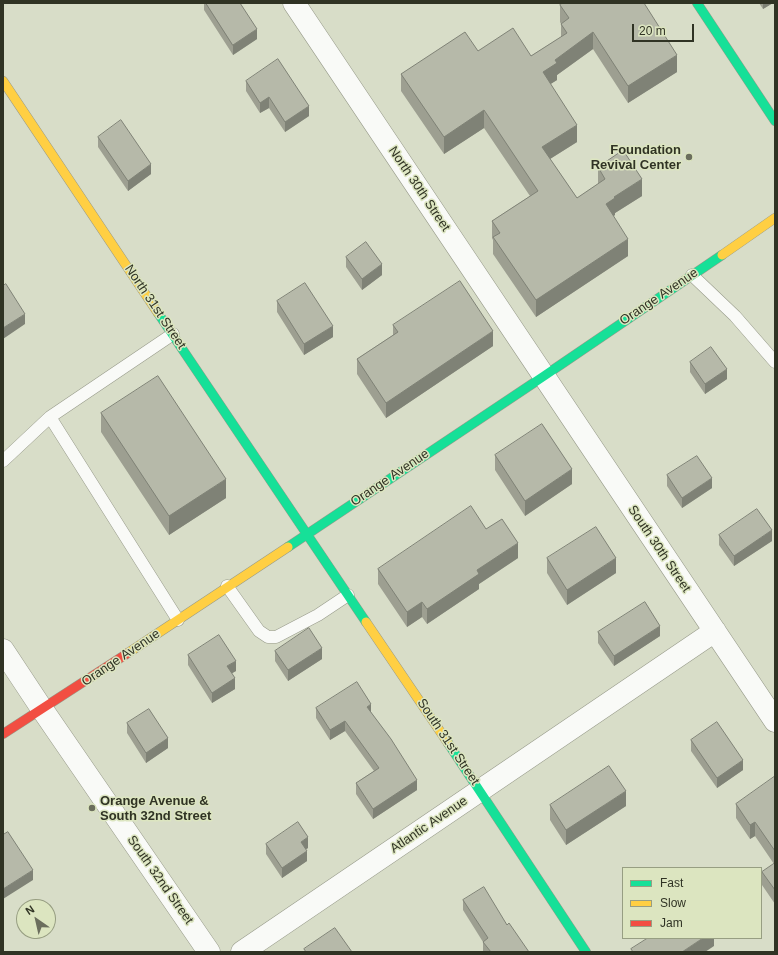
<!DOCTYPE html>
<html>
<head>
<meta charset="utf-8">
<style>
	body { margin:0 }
	#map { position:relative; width:778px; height:955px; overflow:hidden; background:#d8ddc8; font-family:Arial,sans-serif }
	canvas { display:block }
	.frame { position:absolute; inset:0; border:4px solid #303324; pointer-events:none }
	.legend { position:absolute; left:622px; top:867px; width:140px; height:72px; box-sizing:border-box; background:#dce5c0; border:1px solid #979e82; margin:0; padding:5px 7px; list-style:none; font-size:12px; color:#303324 }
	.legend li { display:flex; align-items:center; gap:8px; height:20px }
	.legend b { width:20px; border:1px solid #979e82 }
	.north { position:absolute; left:16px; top:899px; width:40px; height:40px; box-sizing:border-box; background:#dce5c0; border:1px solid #979e82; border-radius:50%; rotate:326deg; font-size:11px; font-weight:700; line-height:16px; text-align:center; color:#303324 }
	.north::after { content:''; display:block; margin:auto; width:14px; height:18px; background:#6b6e5d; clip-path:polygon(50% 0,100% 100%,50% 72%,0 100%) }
	.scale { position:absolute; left:632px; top:24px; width:62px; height:18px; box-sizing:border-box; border:2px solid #303324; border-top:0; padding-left:5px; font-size:12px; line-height:14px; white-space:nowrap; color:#303324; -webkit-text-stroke:3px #dce5c0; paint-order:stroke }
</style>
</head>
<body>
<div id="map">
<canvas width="778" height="955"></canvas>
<div class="frame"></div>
<ul class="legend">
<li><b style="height:5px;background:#16e098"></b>Fast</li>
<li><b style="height:5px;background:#ffcf43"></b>Slow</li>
<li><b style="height:5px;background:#f24e42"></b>Jam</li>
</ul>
<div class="north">N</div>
<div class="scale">20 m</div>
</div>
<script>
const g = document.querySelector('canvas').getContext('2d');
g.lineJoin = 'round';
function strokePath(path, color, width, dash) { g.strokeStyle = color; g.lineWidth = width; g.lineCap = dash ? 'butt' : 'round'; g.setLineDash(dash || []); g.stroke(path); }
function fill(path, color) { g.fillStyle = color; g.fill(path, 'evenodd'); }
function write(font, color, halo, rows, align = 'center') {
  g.font = font + ' Arial,sans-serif'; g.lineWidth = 3; g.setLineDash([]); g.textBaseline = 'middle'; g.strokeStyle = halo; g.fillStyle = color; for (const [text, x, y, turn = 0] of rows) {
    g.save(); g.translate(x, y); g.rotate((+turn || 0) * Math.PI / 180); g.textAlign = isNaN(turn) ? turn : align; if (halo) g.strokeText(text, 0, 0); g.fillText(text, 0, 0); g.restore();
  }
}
const lane = new Path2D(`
	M692,275L735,316L775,362
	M173,334L50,417L178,620
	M3,461L50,417
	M227,586L259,631L268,637H276L318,615L348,595`);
const street = new Path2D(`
	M294,3L775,721
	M3,650L42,709L209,952
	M242,952L715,631`);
const fast = new Path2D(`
	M697,3L775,121
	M158,313L366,622
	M288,547L544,376L722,255
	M448,743L586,952`);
const slow = new Path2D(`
	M3,81L158,313
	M722,255L775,218
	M366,622L448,743
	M128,653L288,547`);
const jam = new Path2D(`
	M3,734L128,653`);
strokePath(lane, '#979a8a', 13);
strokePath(street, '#979a8a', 23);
strokePath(fast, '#979a8a', 10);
strokePath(slow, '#979a8a', 10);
strokePath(jam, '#979a8a', 10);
strokePath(lane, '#f9faf7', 12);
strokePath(street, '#f9faf7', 22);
strokePath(fast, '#16e098', 9);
strokePath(slow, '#ffcf43', 9);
strokePath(jam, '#f24e42', 9);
fill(new Path2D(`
	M204,3H240L257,39L233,55L204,10Z
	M759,3H773L763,9Z
	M560,5L677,72L628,103L593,49L557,75V80L550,84L577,142L550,159L577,198L598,184V167L642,196L615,213V215L613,216L628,256L536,317L493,254V240L492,238V221L530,196L484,128L444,154L401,91V74L478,51L531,56L561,37V24L560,22Z
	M246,81L309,116L285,132L269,108L260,113L246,91Z
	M98,137L151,174L128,191L98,147Z
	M346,257L382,275L362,290L346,267Z
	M277,301L333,337L304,355L277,312Z
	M393,325L493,346L386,418L357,374V359L393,335Z
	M690,362L727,379L705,394L690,372Z
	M101,413L226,498L169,535L101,432Z
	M495,455L572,484L525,516L495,470Z
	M667,475L712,488L682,508L667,486Z
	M486,529L518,558L479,584V589L427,624L422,617L407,627L378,584V569Z
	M719,535L772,541L734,566L719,545Z
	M547,558L616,573L567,605L547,573Z
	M598,632L660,636L614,666L598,643Z
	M275,651L322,659L288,681L275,661Z
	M188,655L236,671L232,673L235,689L212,703L188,665Z
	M316,708L371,712L417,790L373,819L356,794V783L374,771L345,731L330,740L316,718Z
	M127,723L168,748L146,763L127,733Z
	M691,740L743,770L717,788L691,751Z
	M775,779V904L762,885V872L774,864L755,836L750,839L736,818V804Z
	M550,805L626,806L566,845L550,820Z
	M266,844L308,848L306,849L307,861L282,878L266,854Z
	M463,900L507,925L529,952H483V942L463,910Z`), '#9d9f91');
fill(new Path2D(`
	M763,3H773L763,9Z
	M257,29V39L233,55V45Z
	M593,32V49L557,75V80L543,89V72L555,60Z
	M677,55V72L628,103V86Z
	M269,97V108L260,113V103Z
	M309,106V116L285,132V122Z
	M484,110V128L444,154V137Z
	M577,125V142L542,164V147Z
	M151,164V174L128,191V181Z
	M642,179V196L615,213V215L606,222V204L614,197Z
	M628,239V256L536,317V300Z
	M382,264V275L362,290V279Z
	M25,314V324L3,339V328Z
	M333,326V337L304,355V344Z
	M493,331V346L386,418V403Z
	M727,369V379L705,394V384Z
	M572,469V484L525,516V501Z
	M712,478V488L682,508V498Z
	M226,479V498L169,535V516Z
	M772,530V541L734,566V556Z
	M518,543V558L479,584V589L427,624V609L477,570Z
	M616,558V573L567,605V590Z
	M422,602V617L407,627V612Z
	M660,626V636L614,666V656Z
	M322,648V659L288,681V670Z
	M236,661V671L227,676V666Z
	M235,678V689L212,703V693Z
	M371,704V714L367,707Z
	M345,721V731L330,740V730Z
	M168,738V748L146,763V753Z
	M743,760V770L717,788V778Z
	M417,780V790L373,819V809Z
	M626,791V806L566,845V830Z
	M755,822V836L750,839V825Z
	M308,837V848L301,852V842Z
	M307,851V861L282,878V868Z
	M33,870V880L3,899V889Z
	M703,938H714V946L705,952H682Z`), '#7f8276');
const building = new Path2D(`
	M206,3H240L257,29L233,45Z
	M563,3H644L677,55L628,86L593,32L555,60L557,63L543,72L577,125L542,147L577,198L605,179L598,167L623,150L642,179L614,197L615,198L606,204L628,239L536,300L493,237L500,233L492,221L538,191L484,110L444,137L401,74L465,32L478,51L513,28L531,56L567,33L561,24L569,18L560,5Z
	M278,59L309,106L285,122L269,97L260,103L246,81Z
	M121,120L151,164L128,181L98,137Z
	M366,242L382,264L362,279L346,257Z
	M460,281L493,331L386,403L357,359L398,332L393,325Z
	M305,283L333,326L304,344L277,301Z
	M6,284L25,314L3,328V286Z
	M711,347L727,369L705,384L690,362Z
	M158,376L226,479L169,516L101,413Z
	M542,424L572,469L525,501L495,455Z
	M697,456L712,478L682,498L667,475Z
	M471,506L486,529L502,519L518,543L477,570L479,574L427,609L422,602L407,612L378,569Z
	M757,509L772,530L734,556L719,535Z
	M596,527L616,558L567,590L547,558Z
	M645,602L660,626L614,656L598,632Z
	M309,628L322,648L288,670L275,651Z
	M219,635L236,661L227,666L235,678L212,693L188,655Z
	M357,682L371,704L367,707L391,739L417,780L373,809L356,783L379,768L345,721L330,730L316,708Z
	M149,709L168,738L146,753L127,723Z
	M717,722L743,760L717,778L691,740Z
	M609,766L626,791L566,830L550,805Z
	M774,777L775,779V851L755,822L750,825L736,804Z
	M298,822L308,837L301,842L307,851L282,868L266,844Z
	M8,832L33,870L3,889V835Z
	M775,863V890L762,872Z
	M484,887L507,925L509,923L529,952H491L483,942L488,938L463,900Z
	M335,928L352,952H306L304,949Z
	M648,938H703L682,952H633L631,949Z`);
fill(building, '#b6b9a9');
strokePath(building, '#7f8276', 1);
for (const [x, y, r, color] of [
	[689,157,4,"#6b6e5d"],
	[92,808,4,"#6b6e5d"]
]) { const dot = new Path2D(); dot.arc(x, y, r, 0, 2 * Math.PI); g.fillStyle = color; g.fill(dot); strokePath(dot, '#dce5c0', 1.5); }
write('bold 13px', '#303324', '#dce5c0', [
	["Foundation",681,150],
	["Revival Center",681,165],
	["Orange Avenue &",100,801,"left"],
	["South 32nd Street",100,816,"left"]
], 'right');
write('13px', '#303324', '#dce5c0', [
	["North 30th Street",419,189,56],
	["Orange Avenue",659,297,-34],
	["North 31st Street",155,307,56],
	["Orange Avenue",390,478,-34],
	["South 30th Street",659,549,56],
	["Orange Avenue",121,658,-34],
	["South 31st Street",448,742,56],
	["Atlantic Avenue",429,825,-34],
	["South 32nd Street",160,880,55]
]);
</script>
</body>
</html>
